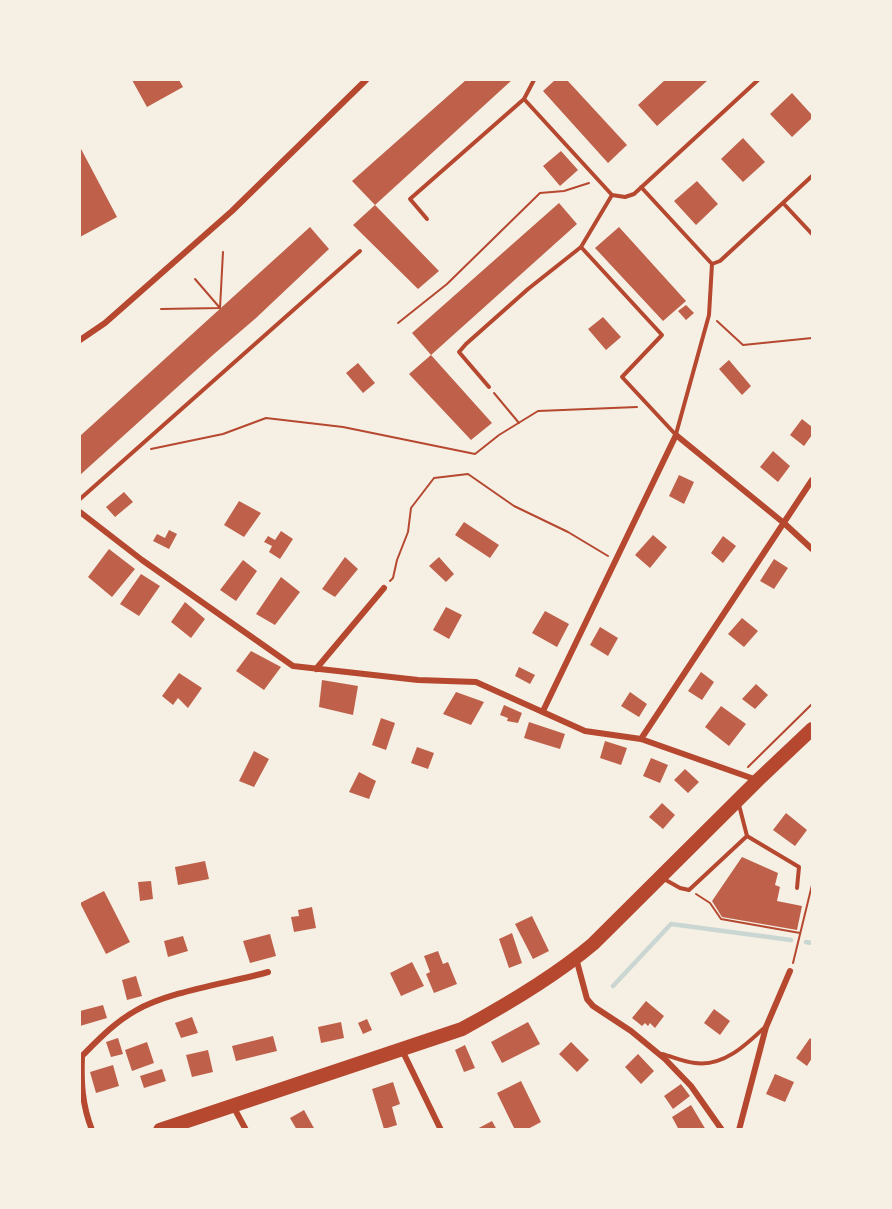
<!DOCTYPE html>
<html>
<head>
<meta charset="utf-8">
<style>
	body { margin:0 }
	#map { position:relative; width:892px; height:1209px; overflow:hidden; background:#f6efe4; font-family:Manrope,sans-serif }
	canvas { display:block }
	.frame { position:absolute; inset:0; border:81px solid #f6efe4; pointer-events:none }
</style>
</head>
<body>
<div id="map">
<canvas width="892" height="1209"></canvas>
<div class="frame"></div>
</div>
<script>
const g = document.querySelector('canvas').getContext('2d');
g.lineJoin = 'round';
function strokePath(path, color, width, dash) { g.strokeStyle = color; g.lineWidth = width; g.lineCap = dash ? 'butt' : 'round'; g.setLineDash(dash || []); g.stroke(path); }
function fill(path, color) { g.fillStyle = color; g.fill(path, 'evenodd'); }
strokePath(new Path2D(`
	M806,942L812,943
	M613,986L671,924L791,940`), '#c9d6d2', 4.5);
fill(new Path2D(`
	M132,80H179L183,87L147,107Z
	M466,80H512L375,205L352,181Z
	M555,80H567L627,145L608,163L543,91Z
	M665,80H708L657,126L638,105Z
	M792,93L812,115V118L792,137L770,114Z
	M743,138L765,162L743,182L721,159Z
	M80,147L117,217L80,237Z
	M561,151L578,170L560,186L543,166Z
	M697,181L718,204L696,225L674,201Z
	M559,203L577,224L431,355L412,333Z
	M375,205L439,271L418,289L353,225Z
	M310,227L329,249L256,318L214,354L80,475V436Z
	M619,227L686,301L663,321L595,248Z
	M686,305L694,313L686,320L678,311Z
	M603,317L621,337L606,350L588,329Z
	M431,355L492,423L471,440L409,374Z
	M729,360L751,386L742,395L719,369Z
	M358,363L375,383L363,393L346,373Z
	M802,419L812,427V435L804,446L790,435Z
	M773,451L790,466L778,482L760,467Z
	M679,475L694,482L684,504L669,496Z
	M124,492L133,502L115,517L106,507Z
	M239,501L261,513L244,537L224,525Z
	M464,522L499,545L490,558L455,535Z
	M169,530L177,534L169,549L153,541L157,534L165,538Z
	M281,531L293,539L280,559L269,552L272,546L264,542L268,536L275,540Z
	M653,535L667,547L650,568L635,555Z
	M723,536L736,546L723,563L711,553Z
	M109,549L135,569L112,597L88,577Z
	M345,557L358,569L335,597L322,589Z
	M439,557L454,574L446,582L429,566Z
	M774,559L788,568L774,589L760,581Z
	M243,560L257,571L236,601L220,590Z
	M141,574L160,586L139,616L120,604Z
	M281,577L300,592L275,625L256,614Z
	M185,602L205,619L191,638L171,622Z
	M446,607L462,615L449,639L433,630Z
	M545,611L569,624L557,647L532,633Z
	M742,618L758,631L744,647L728,634Z
	M600,627L618,638L608,656L590,645Z
	M251,651L281,667L264,690L236,671Z
	M519,667L535,675L530,684L515,676Z
	M701,672L714,682L702,700L688,691Z
	M179,673L202,688L188,708L178,698L173,705L162,696Z
	M322,680L358,686L353,715L319,707Z
	M756,684L768,695L755,709L742,699Z
	M456,692L484,702L471,725L443,714Z
	M630,692L647,704L639,717L621,706Z
	M504,705L522,713L518,723L507,721L508,718L500,715Z
	M721,706L746,724L729,746L705,727Z
	M381,718L395,723L386,750L372,745Z
	M529,722L565,734L560,749L524,738Z
	M605,741L627,748L621,765L600,758Z
	M417,747L434,753L428,769L411,763Z
	M254,751L269,759L254,787L239,781Z
	M651,758L668,765L660,783L643,776Z
	M685,769L699,782L688,793L674,780Z
	M359,772L376,781L369,799L349,792Z
	M662,803L675,815L663,829L649,817Z
	M786,813L807,830L795,846L773,830Z
	M742,857L778,873L775,885L780,887L777,901L802,906L797,930L722,917L712,901Z
	M205,861L209,879L178,885L175,867Z
	M151,881L153,899L140,901L138,882Z
	M104,891L130,942L106,954L80,903Z
	M312,907L316,928L294,932L291,917L299,916L298,910Z
	M532,916L549,951L533,959L515,924Z
	M512,933L522,963L509,968L499,939Z
	M270,934L276,956L250,963L243,941Z
	M183,936L188,951L168,957L164,941Z
	M438,951L443,964L448,962L457,984L434,993L426,974L430,972L424,956Z
	M412,962L424,986L401,996L390,973Z
	M136,976L142,996L127,1000L122,980Z
	M646,1001L664,1016L655,1028L650,1023L648,1026L645,1023L642,1026L632,1018Z
	M103,1005L107,1018L80,1026V1011Z
	M714,1009L730,1021L720,1035L704,1023Z
	M192,1017L198,1033L181,1038L175,1023Z
	M367,1019L372,1030L363,1034L358,1023Z
	M341,1022L344,1038L321,1043L318,1027Z
	M528,1022L540,1044L502,1063L491,1042Z
	M273,1036L277,1051L236,1061L232,1046Z
	M118,1038L123,1054L111,1057L106,1042Z
	M810,1038L812,1040V1058L807,1066L796,1058Z
	M147,1042L154,1063L132,1071L125,1050Z
	M571,1042L589,1060L577,1072L559,1054Z
	M465,1045L475,1068L464,1072L455,1050Z
	M208,1050L213,1072L192,1077L186,1055Z
	M638,1054L654,1071L641,1084L625,1067Z
	M113,1065L119,1086L96,1093L90,1072Z
	M162,1069L166,1081L144,1088L140,1076Z
	M775,1074L794,1082L785,1102L766,1094Z
	M521,1081L541,1122L526,1130H515L497,1093Z
	M393,1082L400,1104L392,1107L397,1125L384,1129L372,1089Z
	M681,1084L690,1096L673,1109L664,1096Z
	M691,1105L706,1130H679L672,1117Z
	M304,1110L315,1130H297L290,1118Z
	M492,1121L497,1130H475Z`), '#bf614a');
strokePath(new Path2D(`
	M195,279L220,308
	M220,308L223,252
	M161,309L220,308
	M717,321L743,345L812,338
	M398,323L447,284L540,193L564,191L589,183
	M494,393L519,423
	M151,449L223,434L266,418L343,427L475,454L499,435L538,411L637,407
	M390,581L393,578L397,560L408,532L411,508L434,478L468,474L514,506L568,532L608,556
	M748,767L812,704
	M696,894L710,903L721,919L800,933
	M793,963L812,885`), '#b5482f', 2);
strokePath(new Path2D(`
	M524,99L612,195L625,197L634,194L758,80
	M641,187L712,264L709,315L676,434
	M612,195L581,247L662,335L622,377L676,435
	M783,203L812,234
	M427,219L410,199L524,99L534,80
	M712,264L720,261L812,176
	M489,387L459,352L466,344L528,289L581,247
	M80,499L360,251
	M739,805L747,836
	M664,879L680,888L689,890L747,836L799,867L797,888
	M662,1054C673,1057 684,1062 695,1063C723,1067 746,1045 765,1027`), '#b5482f', 4);
strokePath(new Path2D(`
	M80,340L105,323L232,211L366,80
	M80,512L142,560L293,666L418,680L476,682L585,731L641,739L757,780
	M316,669L384,588
	M543,711L676,435L785,524L812,549
	M641,739L812,480
	M576,958L587,999L593,1006L631,1031L665,1059L691,1086L722,1130
	M402,1050L441,1130
	M233,1106L246,1130
	M92,1130C82,1105 81,1082 82,1056C99,1039 114,1023 135,1011C169,991 230,983 268,972
	M739,1130L766,1027L790,971`), '#b5482f', 6);
strokePath(new Path2D(`
	M160,1130L462,1029C508,1004 554,977 593,944L758,780L812,729`), '#b5482f', 14);
</script>
</body>
</html>
